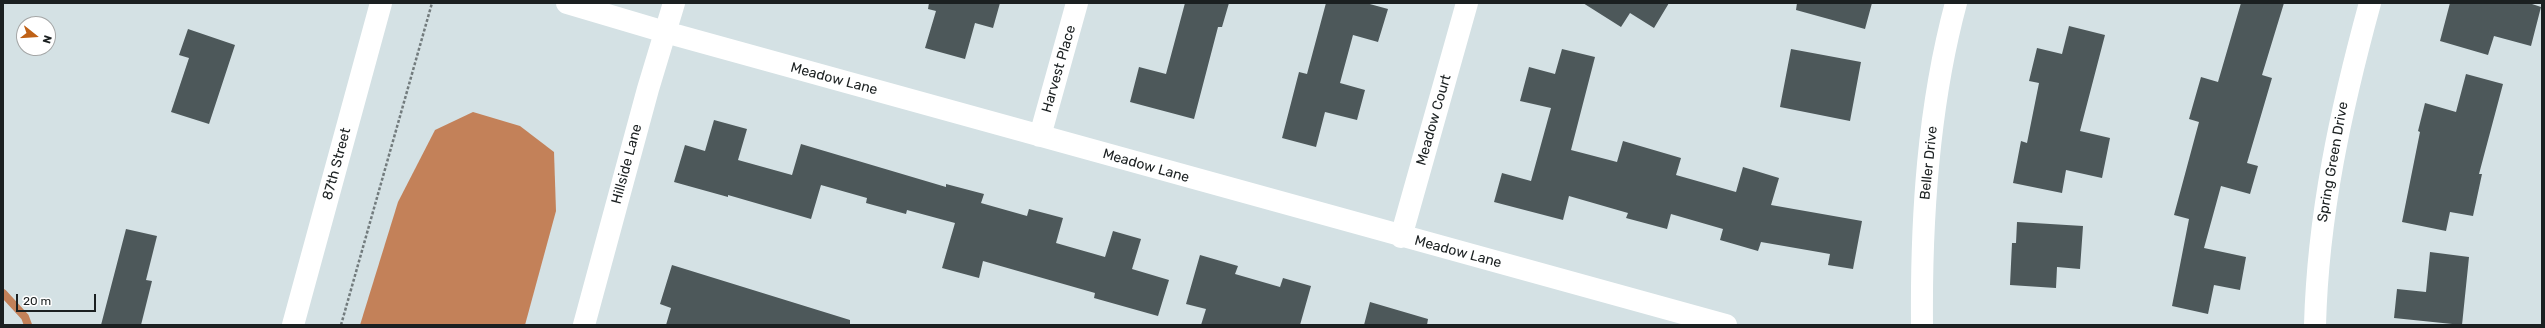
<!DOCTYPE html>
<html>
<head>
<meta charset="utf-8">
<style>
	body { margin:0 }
	#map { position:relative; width:2545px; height:328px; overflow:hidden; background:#d4e1e4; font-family:Rubik,sans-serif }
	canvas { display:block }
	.frame { position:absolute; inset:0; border:4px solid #1b2021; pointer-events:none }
	.north { position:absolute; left:16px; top:16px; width:40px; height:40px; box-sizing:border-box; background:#fff; border:1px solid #a4a6a6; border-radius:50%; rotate:107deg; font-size:11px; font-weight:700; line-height:16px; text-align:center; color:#1b2021 }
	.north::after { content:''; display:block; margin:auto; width:14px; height:18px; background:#bf6116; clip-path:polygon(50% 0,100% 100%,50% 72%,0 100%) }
	.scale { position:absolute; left:16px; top:294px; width:80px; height:18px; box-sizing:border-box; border:2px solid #1b2021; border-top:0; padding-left:5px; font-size:12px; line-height:14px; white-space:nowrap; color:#1b2021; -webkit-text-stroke:3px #fff; paint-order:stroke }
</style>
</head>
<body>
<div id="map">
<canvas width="2545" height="328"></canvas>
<div class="frame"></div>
<div class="north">N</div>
<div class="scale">20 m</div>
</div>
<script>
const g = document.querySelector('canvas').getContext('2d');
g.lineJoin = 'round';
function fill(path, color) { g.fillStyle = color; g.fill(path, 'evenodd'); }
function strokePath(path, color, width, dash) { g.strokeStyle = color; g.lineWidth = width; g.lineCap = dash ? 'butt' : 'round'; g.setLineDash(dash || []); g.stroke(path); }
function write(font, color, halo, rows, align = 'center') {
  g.font = font + ' Rubik,sans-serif'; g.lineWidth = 4; g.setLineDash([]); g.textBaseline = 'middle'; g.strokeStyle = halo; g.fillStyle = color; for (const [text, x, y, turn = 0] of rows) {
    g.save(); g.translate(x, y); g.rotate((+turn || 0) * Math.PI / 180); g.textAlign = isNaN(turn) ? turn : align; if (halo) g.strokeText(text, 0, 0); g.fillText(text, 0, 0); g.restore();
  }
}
fill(new Path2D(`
	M473,112L520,126L554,152L556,211L525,325H360L398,202L435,130Z`), '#c38159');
strokePath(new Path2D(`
	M3,293L25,317L28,325`), '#c38159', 8);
fill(new Path2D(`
	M929,3H1000L993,28L975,23L965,59L925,48L936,11L928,9Z
	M1185,3H1229L1222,27H1218L1194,119L1130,102L1139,67L1166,74Z
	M1326,3H1366L1388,9L1378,42L1353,35L1340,83L1365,90L1357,120L1325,112L1316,147L1282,138L1299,72L1307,74Z
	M1583,3H1669L1654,28L1630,13L1621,27Z
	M1797,3H1872L1865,29L1796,10Z
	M2241,3H2284L2262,75L2272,78L2247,163L2258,166L2250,194L2221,186L2204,248L2246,257L2240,290L2214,285L2208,314L2172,306L2189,219L2174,215L2199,122L2189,119L2201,77L2218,82Z
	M2450,3H2529L2541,7L2531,46L2494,36L2488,55L2440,41Z
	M2069,26L2105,35L2080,131L2110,138L2102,178L2066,170L2062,193L2013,183L2021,141L2027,143L2039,83L2029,81L2037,48L2062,54Z
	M188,29L235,45L209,124L171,112L189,58L179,55Z
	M1562,49L1595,57L1571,150L1617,162L1623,141L1681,158L1676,175L1736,192L1743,167L1779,178L1771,205L1862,221L1853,269L1828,265L1830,254L1761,242L1758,251L1720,240L1723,229L1671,214L1667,229L1626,218L1628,213L1569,196L1563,220L1494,202L1502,173L1531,181L1551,108L1520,101L1529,67L1555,74Z
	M1791,49L1861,62L1850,121L1780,107Z
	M2466,74L2503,84L2479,174H2482L2473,216L2450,212L2446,231L2402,222L2420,132L2418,131L2425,103L2456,112Z
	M714,120L747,129L738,160L792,175L801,144L946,187V184L984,194L981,203L1027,216L1029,209L1063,218L1056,243L1105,257L1113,231L1141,239L1132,269L1169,280L1158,316L1094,298L1095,293L983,261L979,278L942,268L955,223L907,210L906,214L866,203L867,198L821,185L811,219L728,195V197L674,182L685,145L705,151Z
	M2017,222L2083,226L2080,269L2057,267L2056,288L2010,285L2012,243H2016Z
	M126,229L157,236L146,280L152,281L141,325H101Z
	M2430,252L2469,257L2462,325L2394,318L2397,289L2426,292Z
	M1200,255L1238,266L1235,274L1280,287L1283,278L1311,286L1300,325H1201L1206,309L1186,304Z
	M672,265L850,320V325H666L671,308L660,304Z
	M1370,302L1428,319L1427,325H1364Z`), '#4d585a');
strokePath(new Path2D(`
	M341,325L432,3`), '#727b7d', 2.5, [3, 2]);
strokePath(new Path2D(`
	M567,3L665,32L1726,325
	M1040,136L1077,3
	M1401,237L1467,3
	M584,325L648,89L674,3
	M1922,325C1921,217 1928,107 1956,3
	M2315,325C2318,214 2341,109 2370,3`), '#fff', 22);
strokePath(new Path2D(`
	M293,325L381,3`), '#fff', 22);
write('14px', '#1b2021', '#fff', [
	["Harvest Place",1059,69,-74],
	["Meadow Lane",834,79,15],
	["Meadow Court",1434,120,-74],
	["Spring Green Drive",2333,162,-80],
	["Beller Drive",1929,163,-84],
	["87th Street",337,164,-75],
	["Hillside Lane",627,164,-75],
	["Meadow Lane",1146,166,16],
	["Meadow Lane",1458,252,15]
]);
</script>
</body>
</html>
